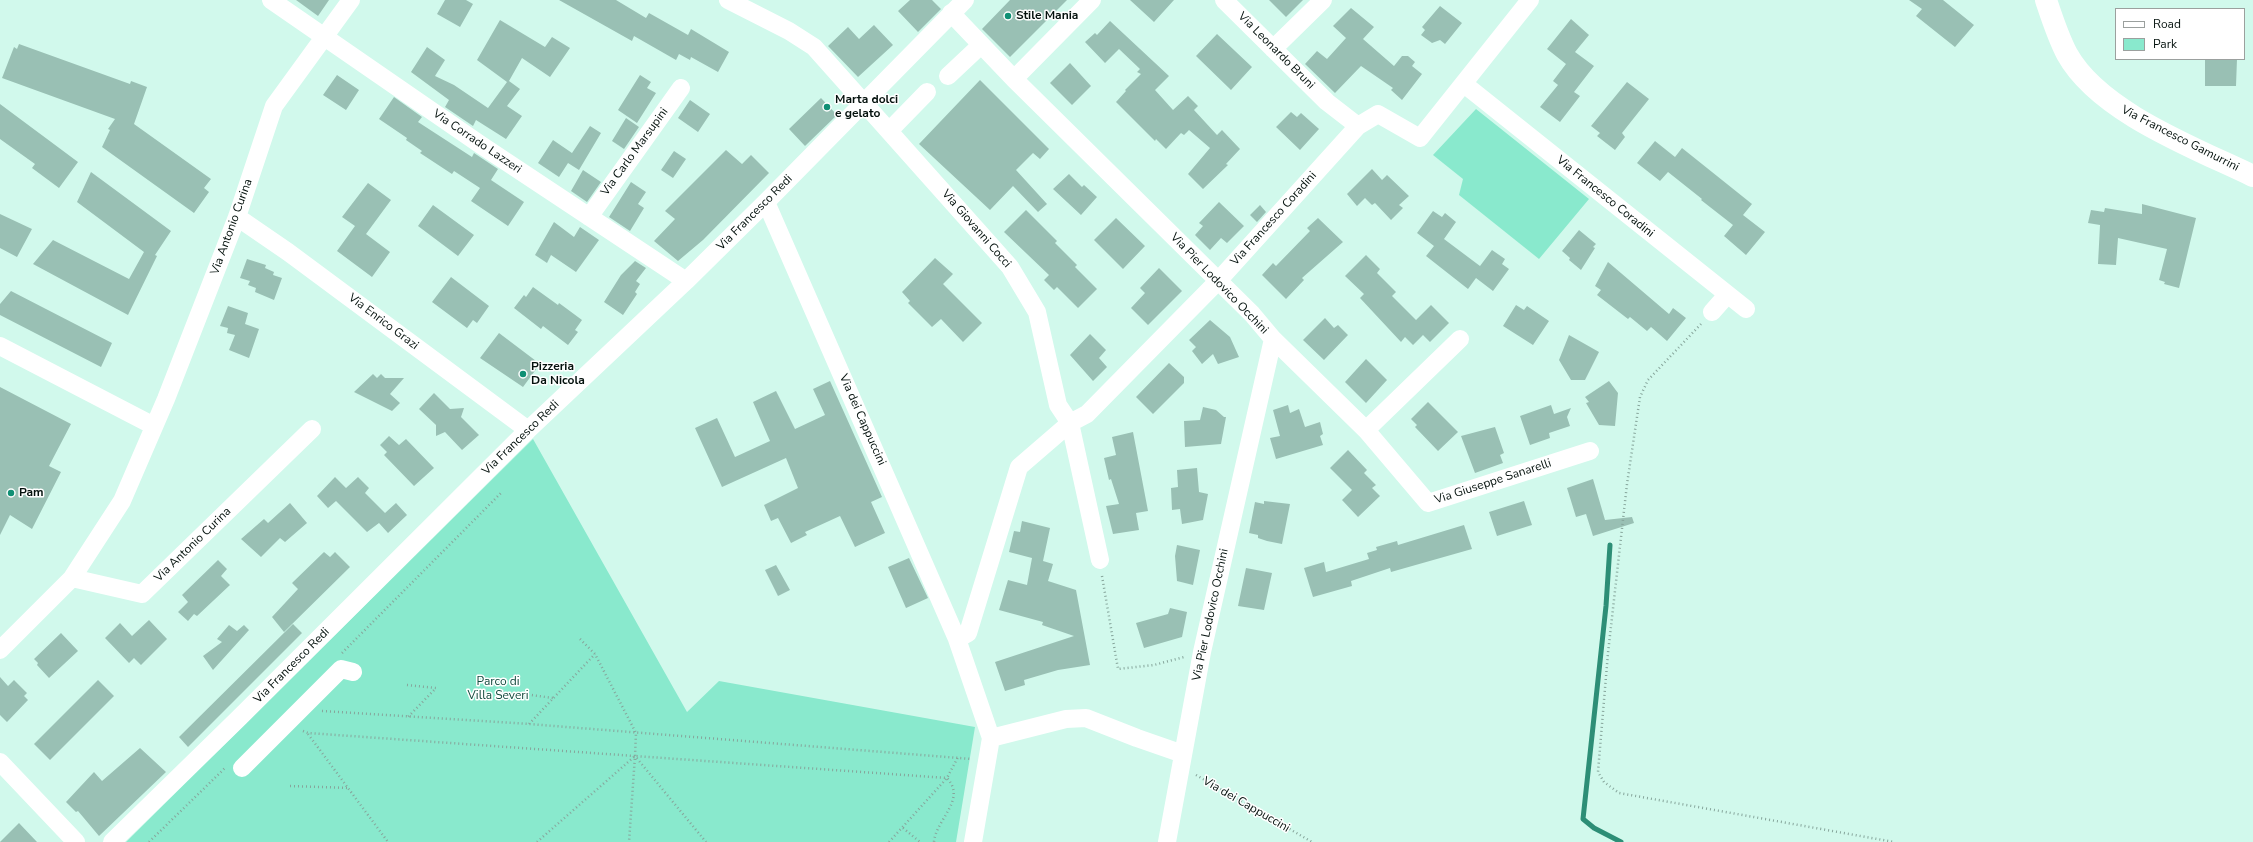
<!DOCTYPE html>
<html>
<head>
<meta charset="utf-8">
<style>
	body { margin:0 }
	#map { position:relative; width:2253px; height:842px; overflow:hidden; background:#d1f9ec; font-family:"Nunito Sans",sans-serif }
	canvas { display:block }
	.legend { position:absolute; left:2115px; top:8px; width:130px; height:52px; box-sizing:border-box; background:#fff; border:1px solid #9ba09e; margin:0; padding:5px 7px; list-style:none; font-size:12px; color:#04110d }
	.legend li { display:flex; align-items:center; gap:8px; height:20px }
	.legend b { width:20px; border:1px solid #9ba09e }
</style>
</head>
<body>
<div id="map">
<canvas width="2253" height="842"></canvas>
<ul class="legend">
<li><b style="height:5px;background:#fff"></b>Road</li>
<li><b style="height:11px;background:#89e9cd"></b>Park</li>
</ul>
</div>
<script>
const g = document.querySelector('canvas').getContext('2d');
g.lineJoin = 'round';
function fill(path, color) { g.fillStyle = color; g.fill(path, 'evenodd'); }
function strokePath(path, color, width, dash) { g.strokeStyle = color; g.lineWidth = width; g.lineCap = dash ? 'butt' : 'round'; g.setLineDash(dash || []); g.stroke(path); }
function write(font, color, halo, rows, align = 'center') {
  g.font = font + ' "Nunito Sans",sans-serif'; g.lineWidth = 3; g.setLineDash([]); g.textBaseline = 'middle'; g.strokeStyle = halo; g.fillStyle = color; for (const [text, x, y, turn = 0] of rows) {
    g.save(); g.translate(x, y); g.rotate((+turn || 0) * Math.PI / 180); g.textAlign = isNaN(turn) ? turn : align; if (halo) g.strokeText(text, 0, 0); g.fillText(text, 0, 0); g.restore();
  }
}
fill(new Path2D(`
	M1476,109L1589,199L1539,259L1459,195L1463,179L1433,155Z
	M533,439L687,712L719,681L975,727L956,842H126Z`), '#89e9cd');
strokePath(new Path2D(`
	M1610,545L1606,606L1583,819L1594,828L1621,842`), '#2d8e76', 5);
fill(new Path2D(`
	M296,0H329L318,16Z
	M445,0H466L473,4L460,27L437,14Z
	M559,0H616L646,18L649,13L688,35L691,29L729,52L718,72L691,57L690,60L679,54L676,60L634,36L632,41Z
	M910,0H932L941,9L918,32L898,11Z
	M1010,0H1067L1010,57L982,29Z
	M1130,0H1174L1154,22Z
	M1269,0H1303L1286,17Z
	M1909,0H1943L1974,25L1955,47L1916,16L1922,9Z
	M1440,6L1462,23L1445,44L1440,40L1432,43L1421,35L1425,30L1422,27Z
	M1351,8L1374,27L1363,39L1394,66L1402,56H1408L1415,62L1412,66L1422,74L1402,100L1391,90L1393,88L1361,66L1335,93L1305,64L1317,51L1327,59L1346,38L1333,26Z
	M1571,19L1589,35L1575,52L1594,66L1574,92L1580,96L1560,122L1540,107L1558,85L1553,81L1566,64L1547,49Z
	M500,20L545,47L552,37L570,48L550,77L522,58L509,81L520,89L507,106L522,116L506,139L476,120L473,126L445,107L449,100L411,72L427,47L445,60L435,76L454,85L488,108L507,82L477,60Z
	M1110,21L1169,76L1155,90L1173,110L1188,96L1198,106L1194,110L1217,135L1222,130L1240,149L1226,164L1228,165L1203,189L1188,174L1210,148L1189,130L1184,135L1181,133L1166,149L1156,139L1155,141L1116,102L1126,91L1125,90L1141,74L1137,72L1140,69L1119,49L1105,63L1085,42L1095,33L1097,35Z
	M874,25L893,45L858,77L828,46L848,27L859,39Z
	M1217,34L1252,67L1231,90L1196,56Z
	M19,44L130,84L131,81L147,87L134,124L211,179L204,188L209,192L194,213L102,147L110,130L108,129L115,119L2,78L14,47L17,49Z
	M2205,59H2237L2236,86H2205Z
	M1070,63L1091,86L1072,105L1050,83Z
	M337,75L359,90L346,110L323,95Z
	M640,75L651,82L647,88L656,93L637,123L618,110Z
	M980,80L1049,149L1040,159L1033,153L1016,170L1047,204L1038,212L1013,186L990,210L919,144Z
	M1627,82L1649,99L1622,133L1625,137L1615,150L1597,136L1600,133L1591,126Z
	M394,97L422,117L418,122L472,157L474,153L498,169L491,180L524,202L508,226L471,201L480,188L454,171L452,174L420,153L422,151L406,140L407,138L379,119Z
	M821,98L837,115L805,146L789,129Z
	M690,100L710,114L698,132L678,118Z
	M0,104L78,162L59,188L32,168L35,164L0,139Z
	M1291,112L1297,117L1301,113L1319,129L1300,150L1276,127Z
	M626,118L639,127L624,149L612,141Z
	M590,126L601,133L579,170L568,163L559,177L538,163L553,140L572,153Z
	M1655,141L1675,157L1682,148L1752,204L1743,215L1765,232L1746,255L1724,236L1733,225L1701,200L1702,199L1668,172L1660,181L1637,163Z
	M726,150L742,164L751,155L769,173L703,240L678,261L654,241L675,219L665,211Z
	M674,151L686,159L673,178L661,170Z
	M1372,169L1382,180L1387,175L1409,196L1399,205L1403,208L1391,220L1375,203L1372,205L1365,198L1357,206L1347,194Z
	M583,170L601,182L587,202L571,191Z
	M91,172L171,231L155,255L157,256L128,315L33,264L53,240L129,279L144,252L77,202Z
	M1069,174L1082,187L1084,185L1097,197L1081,215L1053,189Z
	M631,182L646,192L638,204L644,208L630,231L609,217Z
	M368,183L391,200L366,234L390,252L372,277L337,251L355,226L342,217Z
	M1219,202L1244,226L1227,243L1221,238L1210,250L1195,235L1203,226L1199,223Z
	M2142,204L2196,218L2179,288L2164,284L2165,282L2159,280L2167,249L2118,238L2116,265L2098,264L2100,225L2088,223L2091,210L2104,212L2105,208L2142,214Z
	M433,205L474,235L458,256L418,226Z
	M1260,205L1266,212L1257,222L1250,215Z
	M1026,210L1057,241L1055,243L1077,265L1075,267L1097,289L1078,308L1057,287L1054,290L1044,280L1049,275L1004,232Z
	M1433,211L1442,217L1445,213L1456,222L1444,239L1480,266L1492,250L1505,259L1502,264L1509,269L1493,291L1476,278L1468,289L1426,256L1434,246L1417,233Z
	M0,214L32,229L17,257L0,248Z
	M1116,218L1145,246L1123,269L1094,240Z
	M1318,218L1343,242L1302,278L1304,280L1286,299L1262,275L1273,263L1276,266L1310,231L1307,228Z
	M554,222L574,237L580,227L599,240L576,272L551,255L547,263L535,255Z
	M1579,230L1596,244L1593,247L1595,248L1581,270L1569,260L1570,258L1562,251Z
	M1366,255L1380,269L1377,273L1396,292L1392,296L1416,320L1431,305L1449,323L1430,342L1423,335L1413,345L1405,337L1401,342L1360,298L1364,294L1345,276Z
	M935,258L953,274L943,284L982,323L963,342L941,319L932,327L908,303L910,301L902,292Z
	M247,259L266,265L265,268L274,272L273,275L282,278L274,300L255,292L256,288L248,285L250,281L240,278Z
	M635,261L646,268L636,281L640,284L635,292L637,294L623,315L604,302L621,275Z
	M1608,262L1669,314L1673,308L1686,318L1667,341L1651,327L1647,331L1630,317L1628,319L1597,295L1601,290L1595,286Z
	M1159,268L1182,291L1148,325L1131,308L1145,293L1140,288Z
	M451,277L489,306L477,323L473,320L467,328L432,302Z
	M533,287L558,305L559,303L582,320L575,330L578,332L568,345L543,326L541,329L514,308L524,295L526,297Z
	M11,291L112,343L101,367L0,315V304Z
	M1516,305L1524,310L1527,306L1549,321L1533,345L1503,326Z
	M228,306L248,313L245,324L259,329L249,358L229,350L235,335L227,333L228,328L220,326Z
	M1325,318L1334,328L1338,325L1348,335L1324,360L1303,340Z
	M1210,320L1230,337L1239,357L1218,364L1213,354L1202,364L1192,351L1196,347L1189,340Z
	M499,333L540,364L523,387L480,358Z
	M1090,334L1106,350L1099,358L1107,367L1093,381L1070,355Z
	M1569,335L1599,352L1585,380H1571L1559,360Z
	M1366,359L1387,380L1366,403L1345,382Z
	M1169,363L1184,377V383L1153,414L1136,397Z
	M373,374L377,378L381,374L385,378H404L390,394L400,403L392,411L354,392Z
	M830,381L882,497L871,502L885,533L855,547L840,516L805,532L807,535L791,543L778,518L771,521L764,505L798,488L786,458L722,487L695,428L717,418L735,457L770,441L753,402L776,391L795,429L825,415L813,389Z
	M1609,381L1618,393L1615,426L1599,425L1586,403L1589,402L1585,397Z
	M0,387L71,424L49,466L61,472L32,529L10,515L0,535Z
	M434,393L450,409L464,408L461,417L479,435L462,450L445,432L436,436V425L419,409Z
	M1428,402L1458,432L1438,451L1415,427L1417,425L1411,419Z
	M1288,405L1290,413L1299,409L1305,427L1320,422L1323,434L1320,436L1323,445L1276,459L1270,438L1280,436L1273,410Z
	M1551,405L1554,414L1571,408L1567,417L1570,426L1549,433L1550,438L1530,445L1520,416Z
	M1203,407L1216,410L1224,417H1226L1221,444L1185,447L1184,421L1200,420Z
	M1495,427L1504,453L1500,455L1503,463L1475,473L1461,436Z
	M1133,432L1148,511L1136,513L1139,530L1113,534L1106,506L1119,504L1111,479L1109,480L1104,458L1116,455L1112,437Z
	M389,436L399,445L406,439L434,468L414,486L384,455L387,452L380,445Z
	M1348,450L1367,470L1364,473L1376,485L1372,488L1380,496L1358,517L1342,500L1352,490L1330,468Z
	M1197,468L1199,492L1208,494L1203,520L1182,524L1180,509L1172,510L1171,488L1178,487L1177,470Z
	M335,477L346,488L358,477L369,488L365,493L385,513L396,503L407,515L388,533L379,523L367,532L336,501L328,508L317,496Z
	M1593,479L1605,520L1632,517L1634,523L1593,536L1586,514L1576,517L1567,488Z
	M1264,501L1290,504L1282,544L1267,541L1258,538V535L1249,533L1255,502L1264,504Z
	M1524,501L1532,525L1497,536L1489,512Z
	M290,503L307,523L285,542L280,538L261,557L241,539L264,519L268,523Z
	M1022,521L1050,528L1043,561L1053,564L1048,581L1076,590L1090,665L1058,670L1024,680L1025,685L1005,691L995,662L1074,636L1042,625L1043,622L999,610L1008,580L1027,585L1032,558L1009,552L1014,531L1020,532Z
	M1464,525L1472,549L1391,572L1390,568L1351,581L1352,586L1313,597L1304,568L1324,562L1326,572L1369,559L1367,553L1377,550L1376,547L1397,541L1398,545Z
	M1177,545L1200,550L1193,585L1177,581L1175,556Z
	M324,552L330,557L335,552L350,567L284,632L272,617L298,589L292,583Z
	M909,558L928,598L906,608L888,567Z
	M218,560L227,569L221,576L230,585L197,616L194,614L188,621L178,612L188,602L182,595Z
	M776,565L790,590L778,596L765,570Z
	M1246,568L1272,573L1264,610L1238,606Z
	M1170,608L1187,612L1182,637L1144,648L1136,623L1168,614Z
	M149,620L167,639L141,665L134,658L129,663L105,638L120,623L132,636Z
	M293,624L302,633L188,747L179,737Z
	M229,625L237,631L244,625L249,630L213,670L203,656L222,642L217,639Z
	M61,633L78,651L49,678L37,665L38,663L34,659Z
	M0,677L8,686L14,680L27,693L24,696L28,700L7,722L0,715Z
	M98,680L114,696L50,760L34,744Z
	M140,748L166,772L99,836L78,811L76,812L66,802L94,772L102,781Z
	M19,823L37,842H0Z`), '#99c0b4');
strokePath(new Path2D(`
	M1701,324L1648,380L1640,397L1627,484L1608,653L1598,772L1604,782L1619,793L1894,842
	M1102,576L1118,669L1154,665L1184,657
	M580,639L595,654L636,733L635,756L706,842
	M342,653L502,492
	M407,685L436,688L407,718
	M524,694L553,698
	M322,711L529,724L972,759
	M529,724L595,654
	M303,731L308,733L635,756L629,842
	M308,734L388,842
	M1196,775L1312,842
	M290,786L350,788
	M903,828L920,842
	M149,842L225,768
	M537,842L635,756L947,778C967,800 936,819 934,842
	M889,842L947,778L958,757`), '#86a59b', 2.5, [1, 3]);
strokePath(new Path2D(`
	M271,0L481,145L686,281
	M728,0L789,31L814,47L1010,267L1037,312L1058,405L1070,423L1100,560
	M1224,0L1327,102L1358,126
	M951,13L1014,79L1252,314L1273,339L1202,652L1167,842
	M1273,49L1323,0
	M948,76L981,45
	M1014,79L1092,0
	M1464,84L1746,309
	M889,131L927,92
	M766,202L957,639L991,738L973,842
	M237,217L288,252L528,430
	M589,217L681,88
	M1712,312L1727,295
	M1273,339L1366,430L1428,503L1590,451
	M0,346L154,426
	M1366,430L1460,339
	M72,578L142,594L312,429
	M957,639L968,633L1019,467L1070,423L1087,414L1218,281L1358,126L1378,114L1420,138L1530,0
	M0,650L72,578L122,501L166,399L237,217L274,106L351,0
	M991,738L1066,719L1086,718L1137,738L1183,754
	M0,762L76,842
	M242,768L341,669L353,672
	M112,842L240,717L528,430L686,281L766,202L965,0`), '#fff', 18);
strokePath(new Path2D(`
	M2046,0C2052,18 2058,37 2067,54C2099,112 2195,148 2253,176`), '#fff', 22);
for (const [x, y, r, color] of [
	[1008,16,4,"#108f74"],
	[827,107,4,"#108f74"],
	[523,374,4,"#108f74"],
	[11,493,4,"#108f74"]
]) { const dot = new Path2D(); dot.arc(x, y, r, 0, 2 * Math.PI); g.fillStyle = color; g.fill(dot); strokePath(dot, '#fff', 1.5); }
write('bold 12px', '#04110d', '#fff', [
	["Stile Mania",1016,16],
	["Marta dolci",835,100],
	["e gelato",835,114],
	["Pizzeria",531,367],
	["Da Nicola",531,381],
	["Pam",19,493]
], 'left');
write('12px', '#04110d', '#fff', [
	["Via Leonardo Bruni",1276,51,45],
	["Via Francesco Gamurrini",2180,139,27],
	["Via Corrado Lazzeri",477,142,34],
	["Via Carlo Marsupini",635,152,-54],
	["Via Francesco Coradini",1605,197,39],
	["Via Francesco Redi",755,213,-45],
	["Via Francesco Coradini",1274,219,-48],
	["Via Antonio Curina",232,227,-70],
	["Via Giovanni Cocci",976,229,49],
	["Via Pier Lodovico Occhini",1219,284,46],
	["Via Enrico Grazi",383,322,37],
	["Via dei Cappuccini",862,420,66],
	["Via Francesco Redi",521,438,-44],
	["Via Giuseppe Sanarelli",1493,482,-18],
	["Via Antonio Curina",193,545,-44],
	["Via Pier Lodovico Occhini",1211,615,-78],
	["Via Francesco Redi",292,666,-45],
	["Via dei Cappuccini",1246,805,30]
]);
write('12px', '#11493c', '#fff', [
	["Parco di",498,682],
	["Villa Severi",498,696]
]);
</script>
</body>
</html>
